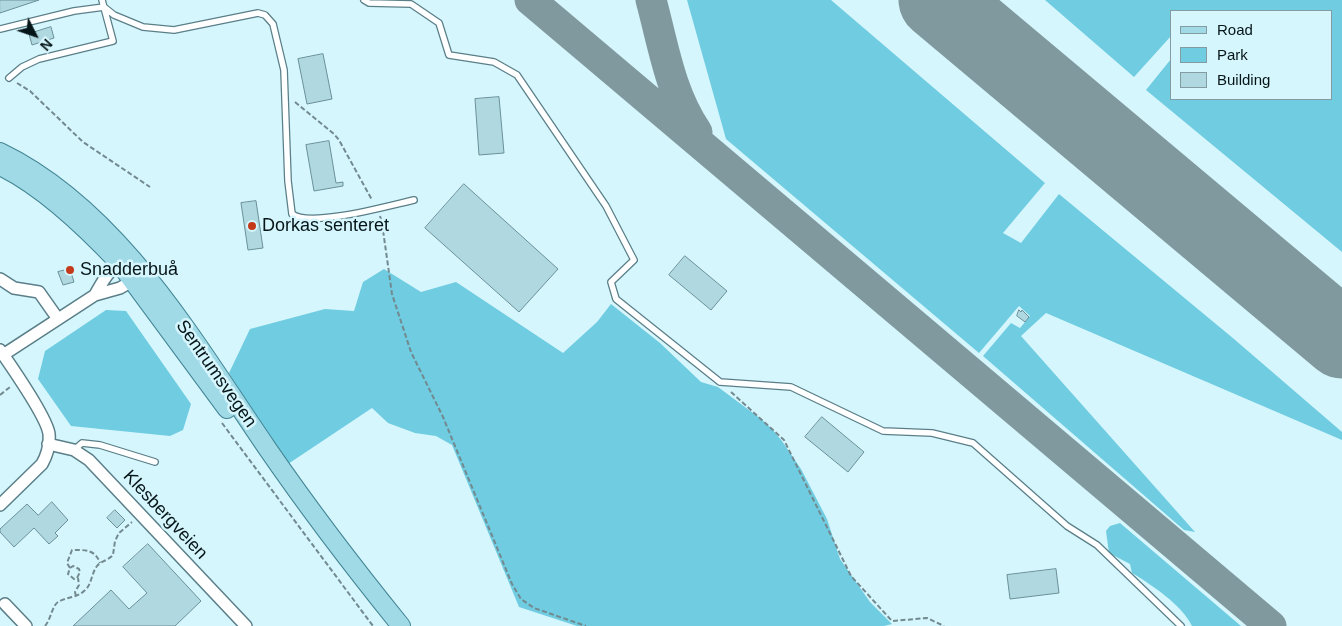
<!DOCTYPE html>
<html>
<head>
<meta charset="utf-8">
<style>
	body { margin:0 }
	#map { position:relative; width:1342px; height:626px; overflow:hidden; background:#d6f6fd; font-family:Helvetica,sans-serif }
	canvas { display:block }
	.legend { position:absolute; left:1170px; top:10px; width:162px; height:90px; box-sizing:border-box; background:#d6f6fd; border:1px solid #839ca1; margin:0; padding:6px 9px; list-style:none; font-size:15px; color:#061518 }
	.legend li { display:flex; align-items:center; gap:10px; height:25px }
	.legend b { width:25px; border:1px solid #839ca1 }
	.north { position:absolute; left:10px; top:10px; width:50px; height:50px; -webkit-text-stroke:4px #d6f6fd; paint-order:stroke; rotate:131deg; font-size:14px; font-weight:700; line-height:20px; text-align:center; color:#061518 }
	.north::after { content:''; display:block; margin:auto; width:18px; height:22px; background:#061518; clip-path:polygon(50% 0,100% 100%,50% 72%,0 100%) }
</style>
</head>
<body>
<div id="map">
<canvas width="1342" height="626"></canvas>
<ul class="legend">
<li><b style="height:6px;background:#a1dae7"></b>Road</li>
<li><b style="height:14px;background:#6fcce1"></b>Park</li>
<li><b style="height:14px;background:#b0d8e1"></b>Building</li>
</ul>
<div class="north">N</div>
</div>
<script>
const g = document.querySelector('canvas').getContext('2d');
g.lineJoin = 'round';
function fill(path, color) { g.fillStyle = color; g.fill(path, 'evenodd'); }
function strokePath(path, color, width, dash) { g.strokeStyle = color; g.lineWidth = width; g.lineCap = dash ? 'butt' : 'round'; g.setLineDash(dash || []); g.stroke(path); }
function write(font, color, halo, rows, align = 'center') {
  g.font = font + ' Helvetica,sans-serif'; g.lineWidth = 5; g.setLineDash([]); g.textBaseline = 'middle'; g.strokeStyle = halo; g.fillStyle = color; for (const [text, x, y, turn = 0] of rows) {
    g.save(); g.translate(x, y); g.rotate((+turn || 0) * Math.PI / 180); g.textAlign = isNaN(turn) ? turn : align; if (halo) g.strokeText(text, 0, 0); g.fillText(text, 0, 0); g.restore();
  }
}
fill(new Path2D(`
	M687,0H831L1045,183L1003,233L1021,243L1059,194L1234,339L1342,432V440L1046,313L1021,336L1195,532L1184,530L983,356L1011,323L1020,328L1030,316L1019,306L979,353L726,139Z
	M1045,0H1342V252L1146,90L1171,59V99H1331V11H1171V36L1134,77Z
	M384,269L421,292L456,282L563,353L597,322L611,304L660,343L701,382L718,387L761,419L772,429L782,441L801,469L827,519L840,559L870,602L892,624L884,626H577L519,607L452,445L436,436L415,433L388,423L372,408L288,464L255,419L229,373L250,329L325,309L354,311L363,282Z
	M106,310L126,311L191,404L183,430L170,436L71,426L38,379L45,351Z
	M1120,523L1241,626H1192C1182,605 1152,585 1132,573L1130,564L1109,553L1106,531L1110,526Z`), '#6fcce1');
strokePath(new Path2D(`
	M530,0L1271,626
	M651,0C663,44 670,93 697,132`), '#80999e', 31);
strokePath(new Path2D(`
	M938,0L1342,339`), '#80999e', 79);
const building = new Path2D(`
	M0,0H39L0,13Z
	M51,27L54,38L32,45L29,34Z
	M323,54L332,99L307,104L298,59Z
	M499,97L504,153L479,155L475,99Z
	M329,141L336,183L343,182V186L314,191L306,145Z
	M464,184L558,269L519,312L425,228Z
	M256,201L263,248L248,250L241,203Z
	M685,256L727,291L711,310L669,275Z
	M70,269L74,282L63,285L58,272Z
	M1019,310L1021,312L1022,310L1029,317L1025,322L1017,316Z
	M822,417L864,452L848,472L805,437Z
	M52,502L68,520L55,533L58,536L49,544L34,528L14,547L0,532V529L27,504L38,515Z
	M115,510L125,520L117,528L107,518Z
	M148,544L201,601L175,626H73L111,590L129,609L147,593L123,567Z
	M1056,569L1059,593L1010,599L1007,575Z`);
fill(building, '#b0d8e1');
strokePath(building, '#6a9099', 1);
const lane = new Path2D(`
	M364,0L369,3L411,4L439,23L449,55L494,62L517,75L606,206L634,260L611,282L616,299L720,382L791,387L883,431L932,433L973,443L1067,526L1097,545L1181,626
	M0,29L74,11L104,7L114,15L143,27L174,30L258,13L265,15L273,24L284,70L288,181L292,214C310,228 391,205 414,200
	M9,78L22,67L39,59L113,41L102,0
	M74,450L82,443L100,445L155,462`);
const street = new Path2D(`
	M0,279L14,288L39,292L58,319
	M95,295C102,283 110,265 125,264
	M0,350C11,366 47,417 49,434C50,445 47,455 42,464L0,505
	M3,355L95,295L120,288L132,281L133,276
	M48,444L74,450L89,460L246,626
	M5,604L26,626`);
const primary = new Path2D(`
	M0,152C119,209 195,343 267,448C309,509 354,568 401,626
	M0,166C42,186 88,230 120,264L227,409`);
strokePath(lane, '#5a7f88', 8);
strokePath(street, '#5a7f88', 14);
strokePath(primary, '#428594', 20);
strokePath(new Path2D(`
	M17,83L30,91L83,142L150,187
	M295,102L334,134L339,140L372,200
	M380,216L382,223L392,294L411,352L443,417L512,584L521,599L534,608L586,626
	M731,392L784,440L851,576L892,621L927,618L944,626
	M0,395L10,387
	M222,423L373,626
	M70,568L73,566L79,569L80,572L77,578L74,579L68,574L70,568L67,563L72,550C85,550 95,549 100,563
	M76,596L75,592L79,585L78,578
	M45,626C51,619 52,606 58,602C66,597 77,598 84,591C92,585 91,574 97,566C101,561 109,560 113,555L115,541L119,533L132,522`), '#728a8f', 2, [5, 2.5]);
strokePath(lane, '#fff', 5.5);
strokePath(street, '#fff', 11);
strokePath(primary, '#a1dae7', 18);
for (const [x, y, r, color] of [
	[252,226,5,"#c3391a"],
	[70,270,5,"#c3391a"]
]) { const dot = new Path2D(); dot.arc(x, y, r, 0, 2 * Math.PI); g.fillStyle = color; g.fill(dot); strokePath(dot, '#d6f6fd', 2); }
write('18px', '#061518', '#d6f6fd', [
	["Dorkas senteret",262,226],
	["Snadderbuå",80,270]
], 'left');
write('18px', '#061518', '#d6f6fd', [
	["Sentrumsvegen",216,374,55],
	["Klesbergveien",165,515,47]
]);
</script>
</body>
</html>
